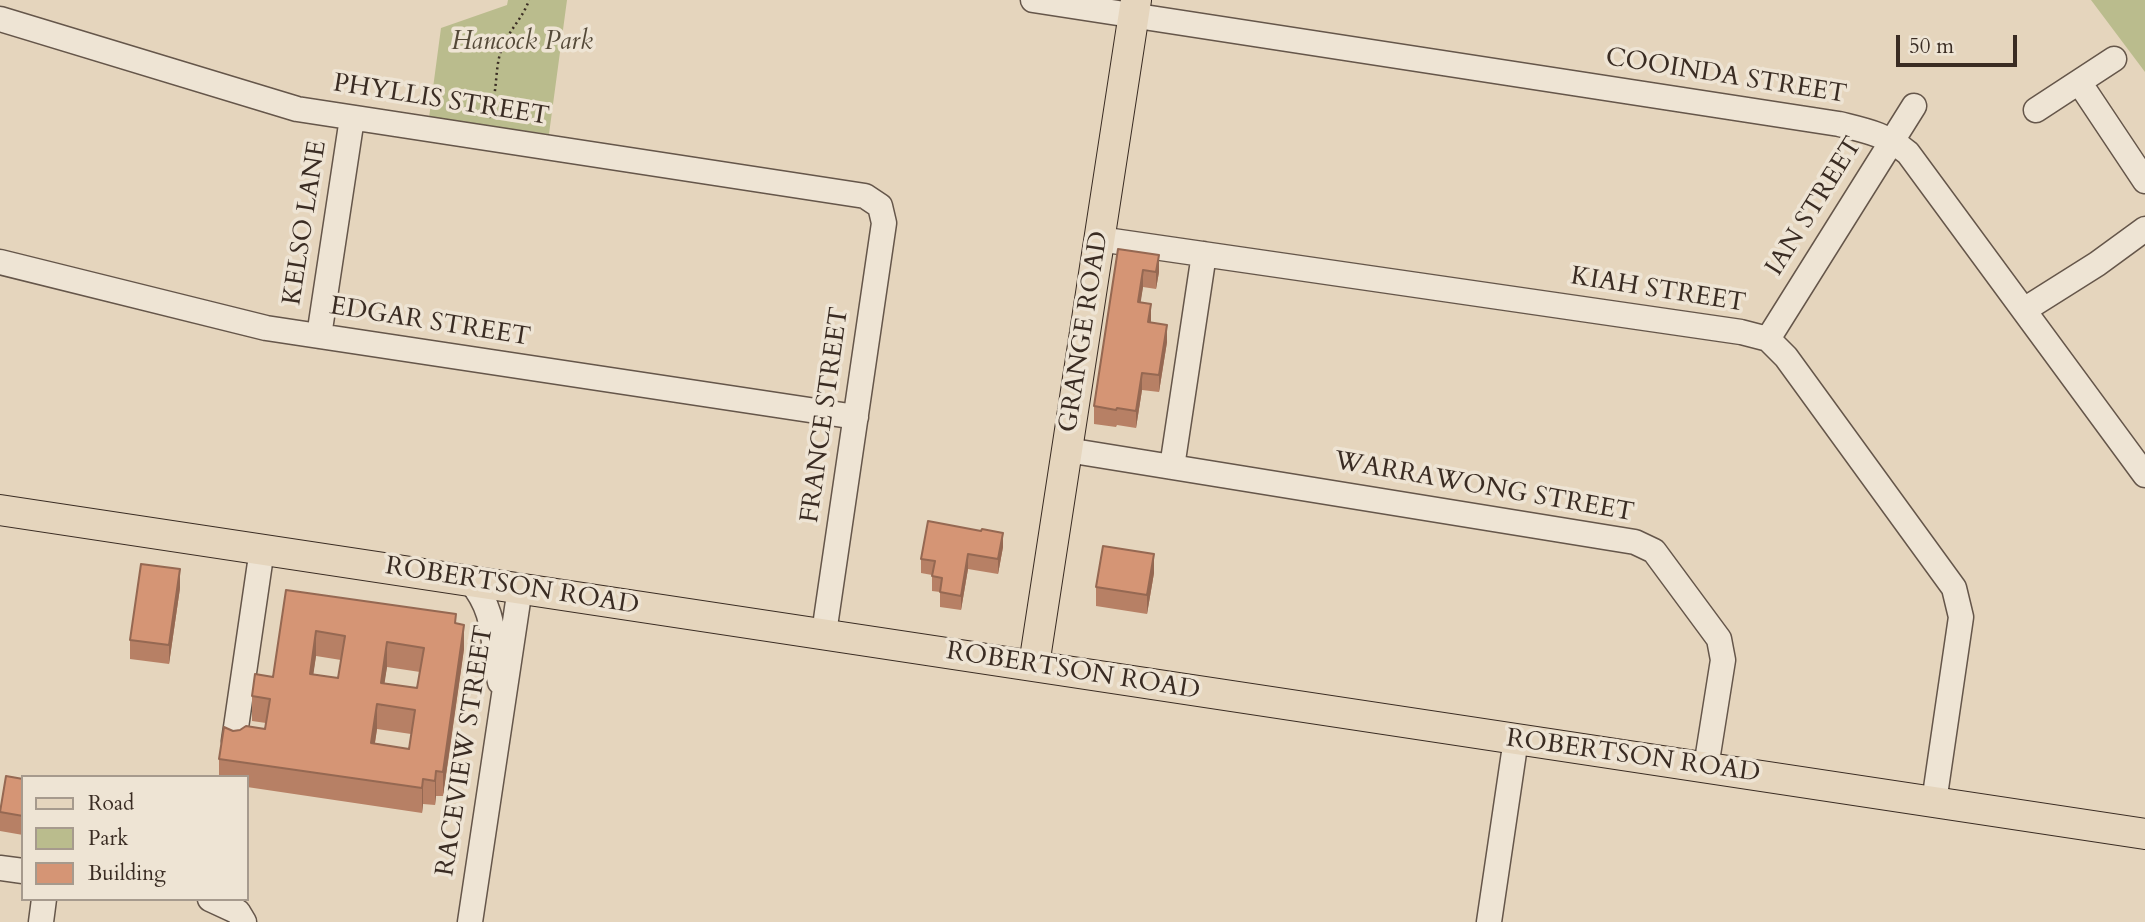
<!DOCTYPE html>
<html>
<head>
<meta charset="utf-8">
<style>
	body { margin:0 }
	#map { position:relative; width:2145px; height:922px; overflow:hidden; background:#e5d5bd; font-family:Cardo,serif }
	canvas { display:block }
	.legend { position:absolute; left:21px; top:775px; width:228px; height:126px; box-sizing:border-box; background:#eee4d4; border:2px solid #a69a8d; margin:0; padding:9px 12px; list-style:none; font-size:21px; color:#3a2c23 }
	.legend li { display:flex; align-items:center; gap:14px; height:35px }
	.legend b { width:35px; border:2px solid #a69a8d }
	.scale { position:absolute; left:1896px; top:35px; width:121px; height:32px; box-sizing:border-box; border:4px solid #3a2c23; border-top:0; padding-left:9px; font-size:21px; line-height:24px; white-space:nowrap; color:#3a2c23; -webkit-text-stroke:5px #eee4d4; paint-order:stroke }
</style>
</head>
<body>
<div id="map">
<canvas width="2145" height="922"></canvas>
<ul class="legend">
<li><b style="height:9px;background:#e5d5bd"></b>Road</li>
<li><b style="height:19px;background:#babc8d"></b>Park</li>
<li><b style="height:19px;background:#d59575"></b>Building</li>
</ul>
<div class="scale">50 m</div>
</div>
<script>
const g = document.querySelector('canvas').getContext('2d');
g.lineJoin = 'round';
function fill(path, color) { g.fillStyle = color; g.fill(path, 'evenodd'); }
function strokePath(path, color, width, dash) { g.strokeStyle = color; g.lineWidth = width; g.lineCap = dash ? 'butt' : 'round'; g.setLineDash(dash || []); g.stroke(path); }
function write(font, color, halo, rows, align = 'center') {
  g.font = font + ' Cardo,serif'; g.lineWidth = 7; g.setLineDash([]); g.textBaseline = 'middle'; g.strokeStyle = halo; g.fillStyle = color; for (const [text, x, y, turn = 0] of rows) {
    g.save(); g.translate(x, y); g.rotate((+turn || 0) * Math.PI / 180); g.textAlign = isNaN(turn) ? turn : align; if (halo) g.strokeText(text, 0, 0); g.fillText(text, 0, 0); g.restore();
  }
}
fill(new Path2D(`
	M508,0H567L549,134L429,118L441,28L507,5Z
	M2091,0H2145V72Z`), '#babc8d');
const minor = new Path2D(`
	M1033,0L1839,124C1867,131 1885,134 1908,153L2145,475
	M0,19L297,109L865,196L880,206L884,223L824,633
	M2079,82L2145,181
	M2036,110L2114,59
	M1099,239L1741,332L1768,339L1786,357L1954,588L1961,617L1934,802
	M0,262L266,328L856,417
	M2024,310L2097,264L2145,229
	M319,336L352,118
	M1768,339L1914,106
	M1067,450L1635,542L1654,551L1719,639L1723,660L1706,767
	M1172,467L1204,254
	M470,581C498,613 491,643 500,682
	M234,741L262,549
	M0,868L23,871
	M210,899L238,912L244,922
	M41,922L44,899
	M470,922L520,588
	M1489,922L1516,739`);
const major = new Path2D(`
	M0,510L2145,834
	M1034,665L1136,0`);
strokePath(minor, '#65564a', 27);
strokePath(major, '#3a2c23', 32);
strokePath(new Path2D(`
	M489,118C491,111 494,104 494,97C497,80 496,63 502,48C509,30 523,18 529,0`), '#3a2c23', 2.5, [2, 3.5]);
strokePath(minor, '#eee4d4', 24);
strokePath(major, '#e5d5bd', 30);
fill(new Path2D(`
	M1118,249L1159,272L1156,289L1143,287L1140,303L1150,322L1167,342L1159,392L1142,390L1136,428L1117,425L1116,427L1094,424V406Z
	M1003,547L998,574L968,569L961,610L940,607V592L932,591V575L921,573V559Z
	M1154,573L1147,614L1096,606V587Z
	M180,588L169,664L130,659V640Z
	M286,590L456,623L464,649L443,796H436L435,805L423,804L422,813L247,787V777H219V759L233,731L265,729L266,723L252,721V696L273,677ZM316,656L341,660L338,678L313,674ZM387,667L420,672L417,688L384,683ZM377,729L411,734L409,749L375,743Z
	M23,779V835L0,831V812Z`), '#b78065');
fill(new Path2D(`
	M1159,255V272L1156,289V272Z
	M1143,270V287L1138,320V302Z
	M1151,304V321L1148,339V322Z
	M1167,325V342L1159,392V375Z
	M1142,373V390L1136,428V411Z
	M1003,533V547L998,574V559Z
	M968,554V569L961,610V596Z
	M1154,554V573L1147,614V595Z
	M180,569V588L169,664V645Z
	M464,625V649L443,796V772Z
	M316,631V656L310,698V674Z
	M387,642V667L381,707V683Z
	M377,704V729L371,767V743Z
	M436,771V796L435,805V781Z
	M423,779V804L422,813V788Z`), '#956852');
const building = new Path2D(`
	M1118,249L1159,255L1156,272L1143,270L1138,302L1151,304L1148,322L1167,325L1159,375L1142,373L1136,411L1117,408L1116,410L1094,406Z
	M928,521L981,531L982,529L1003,533L998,559L968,554L961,596L940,592L942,578L932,576L935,561L921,559Z
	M1103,546L1154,554L1147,595L1096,587Z
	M141,564L180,569L169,645L130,640Z
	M286,590L456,614L455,623L464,625L443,772L436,771L435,781L423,779L422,788L219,759L224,727L233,731L240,730L246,726L265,729L270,699L252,696L255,674L273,677ZM316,631L345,636L338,678L310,674ZM387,642L424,648L417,688L381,683ZM377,704L415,710L409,749L371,743Z
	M6,776L23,779V816L0,812Z`);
fill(building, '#d59575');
strokePath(building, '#956852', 2);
write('italic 26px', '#544938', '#eee4d4', [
	["Hancock Park",522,43]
]);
write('26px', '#3a2c23', '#eee4d4', [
	["COOINDA STREET",1726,77,9],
	["PHYLLIS STREET",441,101,9],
	["IAN STREET",1815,207,-58],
	["KELSO LANE",306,223,-81],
	["KIAH STREET",1658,291,9],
	["EDGAR STREET",430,323,9],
	["GRANGE ROAD",1085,332,-81],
	["FRANCE STREET",826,415,-82],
	["WARRAWONG STREET",1484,488,10],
	["ROBERTSON ROAD",512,587,9],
	["ROBERTSON ROAD",1073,672,9],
	["RACEVIEW STREET",466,751,-81],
	["ROBERTSON ROAD",1633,757,8]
]);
</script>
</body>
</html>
